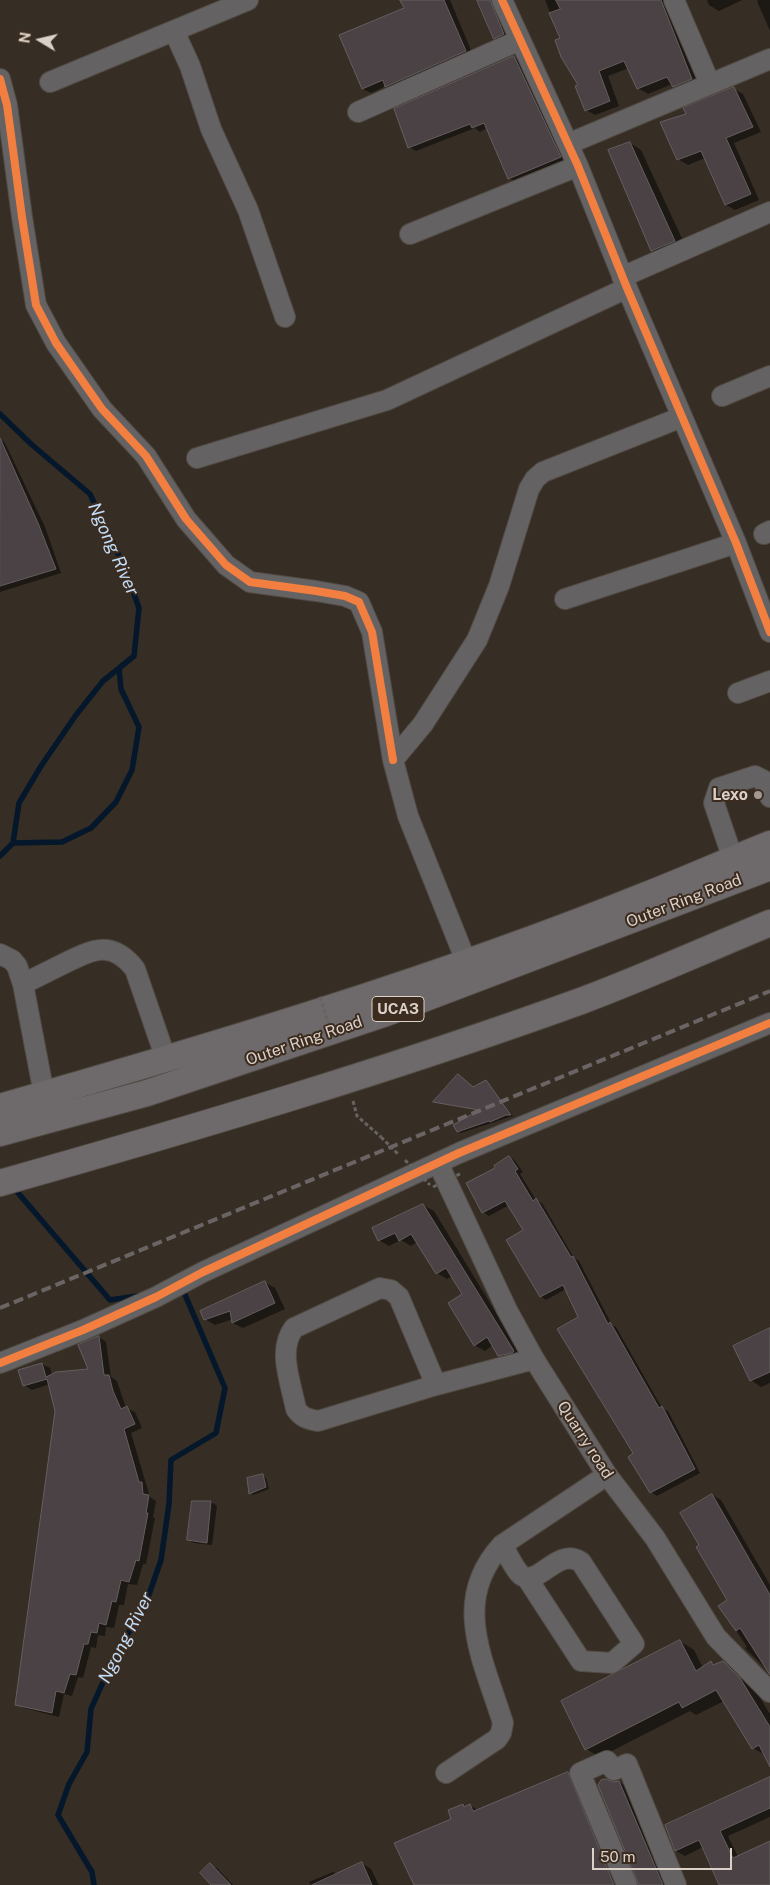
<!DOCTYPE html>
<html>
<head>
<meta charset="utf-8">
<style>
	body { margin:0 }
	#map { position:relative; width:770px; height:1885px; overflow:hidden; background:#362d25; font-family:"Public Sans",sans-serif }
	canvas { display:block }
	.north { position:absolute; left:15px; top:15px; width:50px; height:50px; -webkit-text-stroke:4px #3c2c1f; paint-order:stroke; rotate:279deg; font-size:14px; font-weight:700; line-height:20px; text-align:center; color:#dbd1c9 }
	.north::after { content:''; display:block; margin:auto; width:18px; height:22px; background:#dbd1c9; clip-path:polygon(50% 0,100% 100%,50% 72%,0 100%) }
	.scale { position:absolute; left:592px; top:1848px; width:140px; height:22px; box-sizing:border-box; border:2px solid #dbd1c9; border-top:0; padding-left:6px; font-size:15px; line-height:18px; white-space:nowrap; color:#dbd1c9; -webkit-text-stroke:4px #3c2c1f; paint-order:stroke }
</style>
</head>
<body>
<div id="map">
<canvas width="770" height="1885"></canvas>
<div class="north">N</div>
<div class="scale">50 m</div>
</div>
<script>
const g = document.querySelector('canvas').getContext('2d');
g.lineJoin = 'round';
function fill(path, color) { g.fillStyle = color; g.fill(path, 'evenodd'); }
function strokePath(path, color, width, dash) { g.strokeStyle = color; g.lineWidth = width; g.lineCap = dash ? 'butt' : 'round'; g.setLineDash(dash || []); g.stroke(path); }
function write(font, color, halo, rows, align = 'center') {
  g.font = font + ' "Public Sans",sans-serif'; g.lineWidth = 4; g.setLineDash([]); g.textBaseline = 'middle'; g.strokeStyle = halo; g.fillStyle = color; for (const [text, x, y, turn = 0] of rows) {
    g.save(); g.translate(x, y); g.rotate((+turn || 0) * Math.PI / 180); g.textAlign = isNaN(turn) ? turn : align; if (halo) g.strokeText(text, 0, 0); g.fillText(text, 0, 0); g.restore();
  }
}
fill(new Path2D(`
	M402,0H450L473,55L394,91L386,86L371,93L363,89L405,8Z
	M479,0H499L511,38L502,42L495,38Z
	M545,0H668L700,84L683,92L672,84L648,94L638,88L629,68L608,76L619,106L595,115L586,110L580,86Z
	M707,0H742L719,11L709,5Z
	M759,0H770V31L757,1Z
	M514,57L521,61L567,161L516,182L509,178L487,128L480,132L475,128L416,151L409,147Z
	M734,89L743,94L761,132L734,143L759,200L735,210L726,205L705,158L688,165L678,159L688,114Z
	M630,143L641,150L686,247L664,257L652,250Z
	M0,439L5,443L45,527L61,573L0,592Z
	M486,1081L513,1116L461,1133L457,1131L481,1110L452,1104Z
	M509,1157L515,1161L523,1172L520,1174L536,1200L542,1203L574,1258L579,1261L612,1325L616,1327L662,1408L668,1411L700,1473L657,1496L651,1492L629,1457L635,1454L566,1289L546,1300L540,1296L525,1231L509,1205L489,1216L483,1212L497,1168Z
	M423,1205L434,1211L523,1357L510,1361L499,1355L493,1345L485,1351L474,1345L464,1295L452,1276L447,1279L437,1273L417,1242L411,1246L401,1240L389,1246L379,1240Z
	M264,1282L275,1288L285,1309L243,1328L233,1323V1319L215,1325L205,1319Z
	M770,1330V1383L761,1387L751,1380Z
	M99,1337L106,1342L111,1377L117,1381L126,1408L135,1412L142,1428L131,1433L150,1497L156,1501L153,1517L155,1518L146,1564H143L137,1585L128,1584L124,1605H119L114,1628L106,1627L105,1636L98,1635L96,1648L91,1647L83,1678L78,1677L72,1696L64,1694L59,1717L24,1708L16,1704L57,1411L50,1384L32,1390L24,1385L42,1364L50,1368L52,1375L90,1370Z
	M263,1476L266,1478L269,1489L253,1495L250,1493Z
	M712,1495L721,1500L770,1585V1673L745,1648L747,1647L720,1606L728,1600L701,1545Z
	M211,1502L217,1506L212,1545L194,1543L189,1540Z
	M680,1641L694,1650L703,1668L711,1662L715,1665L723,1662L737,1671L763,1697L760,1698L770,1714V1754L767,1756L753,1748L724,1701L696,1715L690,1711L600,1757L586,1749Z
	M568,1774L578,1779L621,1885H415L463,1806L466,1808L470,1806L478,1810Z
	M770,1778V1817L728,1836L738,1857L770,1842V1885H720L703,1847L685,1856L676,1851L666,1826Z
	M619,1782L629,1788L670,1885H639L613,1783Z
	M362,1863L371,1869L379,1885H311L309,1882L333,1872L338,1874Z
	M210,1865L217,1868L233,1885H213Z`), '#0007');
strokePath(new Path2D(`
	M0,414L31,444L90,494L126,571L139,608L134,656L103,681L76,715L41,766L19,803L13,843L0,856
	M13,843L62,842L91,828L116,802L132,770L139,727L121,689L119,668
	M13,1187L110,1300L137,1296
	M94,1885L92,1872L58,1815L69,1784L87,1752L91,1709L116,1653L145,1606L161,1560L169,1504L171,1460L216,1433L225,1388L183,1290H181`), '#05172a', 5.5);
const building = new Path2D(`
	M400,0H444L466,51L385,87L383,80L362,89L339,35L404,8Z
	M477,0H490L504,34L494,39Z
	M556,0H661L692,79L673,87L667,77L637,89L624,61L599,71L610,101L585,111L575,86L578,85L561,57L555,40L560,38L549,13L560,9Z
	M514,56L561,157L508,179L484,123L472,128L470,124L408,148L394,109Z
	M734,87L753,127L726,138L751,194L725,205L701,151L677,160L660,122L686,114L683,108Z
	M630,142L675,241L651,251L608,150Z
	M0,438L38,523L56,569L0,586Z
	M458,1074L473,1087L486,1080L511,1115H506L490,1122L489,1121L457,1132L453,1125L479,1110L433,1102Z
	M509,1156L518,1169L515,1171L533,1201L536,1198L571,1257L573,1256L608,1324L610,1322L659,1408L662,1406L695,1469L650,1493L628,1457L633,1453L557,1329L578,1317L563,1285L540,1297L506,1240L523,1230L505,1201L482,1213L466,1183L495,1168L494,1166Z
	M423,1204L514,1351L512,1353L498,1356L487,1337L474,1346L448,1303L462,1294L446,1268L436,1274L411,1234L399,1241L395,1233L378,1241L372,1228Z
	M265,1281L275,1303L232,1323L230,1311L204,1320L200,1311Z
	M770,1328V1372L750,1381L733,1346Z
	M99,1336L104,1375H109L113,1391L121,1409L127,1406L135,1424L124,1429L139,1482H142L143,1494L149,1495L146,1513H148L139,1561L136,1560L129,1582L121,1580L116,1602L112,1601L106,1625L99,1623L97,1633L91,1632L88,1644H84L76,1675L70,1674L64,1693L56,1691L52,1713L15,1705L55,1411L47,1379L23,1386L18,1370L42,1363L46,1377L56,1372L88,1369L78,1345Z
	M263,1474L266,1487L249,1494L247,1478Z
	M712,1494L770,1595V1675L740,1628L736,1631L718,1606L727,1600L696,1547L699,1545L680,1513Z
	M192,1501H211L207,1543L187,1540Z
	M680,1640L696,1671L711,1661L713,1665L723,1661L740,1678L770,1727V1767L759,1745L752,1749L716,1690L682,1708L679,1702L585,1750L561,1701Z
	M568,1772L614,1885H414L394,1843L451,1819L448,1810L463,1804L464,1807L470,1804L473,1811Z
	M770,1777V1808L720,1831L733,1858L770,1841V1885H719L699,1840L675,1851L665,1825Z
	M606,1779L613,1782L619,1781L663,1885H639L598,1785L601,1780Z
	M362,1862L372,1885H312Z
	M210,1863L231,1885H211L200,1873Z`);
fill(building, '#4a4245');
strokePath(building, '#655e5f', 1);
const minor = new Path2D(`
	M502,0L578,166L627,288L736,543L770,632
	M674,0L710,84
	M174,31L190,66L211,129L248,210L285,317
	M0,79L7,105L22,217L36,305L56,343L102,409L146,456L186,519L226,565L250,582L316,591L345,596L359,602L372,632L393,760
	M50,82L248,0
	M358,112L520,40
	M568,144L770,59
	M410,234L578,166
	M622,277L770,212
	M722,396L770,376
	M197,458L387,400L627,288
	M764,534L770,531
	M565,599L736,543
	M738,693L770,681
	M733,859L714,803L719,788L755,776L763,780L770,797
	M0,954L12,960L17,966L23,984L44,1094
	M466,961L408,816L393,760L423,724L477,640L499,586L529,489L535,479L543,472L682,417
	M23,984C37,977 51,970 65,963C94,949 112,940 135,969L166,1059
	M438,1163L507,1310L534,1359L607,1475L655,1538L716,1637L770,1692
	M0,1363L83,1330L156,1297L203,1272L459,1153L770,1023
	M436,1385L399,1297L391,1290L380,1288L294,1328C277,1350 291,1383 296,1409C302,1418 308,1419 318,1421L436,1385L534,1359
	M502,1545C508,1554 514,1569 521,1575C539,1588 557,1546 581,1562L634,1644L612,1663L581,1661L527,1578
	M446,1773L497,1739L501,1733L503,1723C484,1661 450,1601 502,1545L607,1475
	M627,1885L580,1773L607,1761L614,1770L627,1764L676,1885`);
const major = new Path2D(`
	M0,1107C218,1045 438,979 649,894C690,878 730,860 770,844
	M0,1133L147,1093L386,1013L770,867
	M0,1183C195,1128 390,1070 581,1001C645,977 707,949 770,923`);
strokePath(minor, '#524b44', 22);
strokePath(major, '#524b44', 28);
strokePath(new Path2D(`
	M353,1101L357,1116L381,1137`), '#666361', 3, [4, 2.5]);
strokePath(minor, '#646263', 20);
strokePath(major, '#6e6a6c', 26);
strokePath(new Path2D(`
	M0,1308L770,991`), '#6a6564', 4, [10, 5]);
strokePath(new Path2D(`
	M320,997L329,1025
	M381,1137L398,1154
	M405,1160L430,1185
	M433,1187L462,1173`), '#666361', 3, [4, 2.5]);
strokePath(new Path2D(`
	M502,0L578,166L627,288L736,543L770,632
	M0,79L7,105L22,217L36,305L56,343L102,409L146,456L186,519L226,565L250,582L316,591L345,596L359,602L372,632L393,760
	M0,1363L83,1330L156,1297L203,1272L459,1153L770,1023`), '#f27e40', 8);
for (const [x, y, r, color] of [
	[758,795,5,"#a19890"]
]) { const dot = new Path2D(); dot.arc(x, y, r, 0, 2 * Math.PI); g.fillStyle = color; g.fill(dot); strokePath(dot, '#3c2c1f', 2); }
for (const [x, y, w] of [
	[398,1009,52]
]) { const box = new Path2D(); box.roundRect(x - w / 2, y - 12.5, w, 25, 4); g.fillStyle = '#3c2c1f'; g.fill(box); strokePath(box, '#dbd1c9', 1); }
write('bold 15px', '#dbd1c9', null, [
	["UCA3",398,1009]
]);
write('bold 16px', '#dbd1c9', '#3c2c1f', [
	["Lexo",748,795]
], 'right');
write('16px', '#dbd1c9', '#3c2c1f', [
	["Outer Ring Road",684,901,-21],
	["Outer Ring Road",304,1041,-19],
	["Quarry road",585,1440,57]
]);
write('italic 18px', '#c0dcfa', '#3c2c1f', [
	["Ngong River",113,549,66],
	["Ngong River",126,1638,-63]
]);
</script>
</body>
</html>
